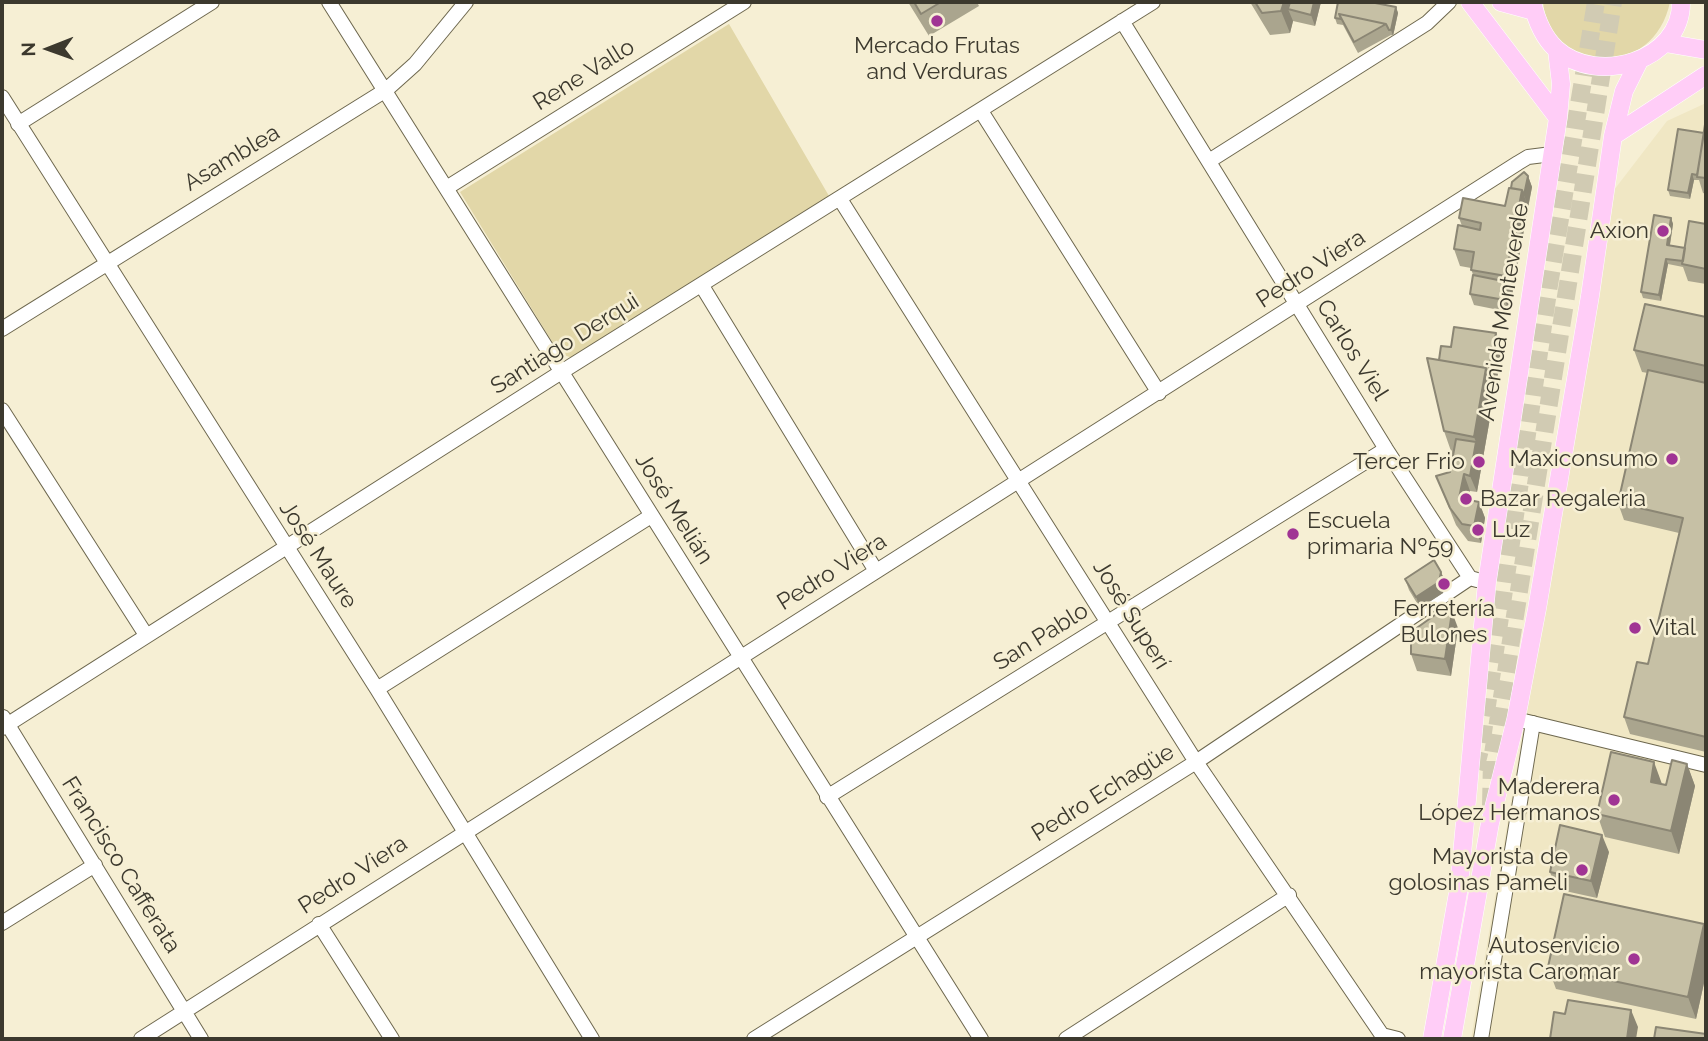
<!DOCTYPE html>
<html>
<head>
<meta charset="utf-8">
<style>
	body { margin:0 }
	#map { position:relative; width:1708px; height:1041px; overflow:hidden; background:#f6efd4; font-family:Raleway,sans-serif }
	canvas { display:block }
	.frame { position:absolute; inset:0; border:4px solid #3c392e; pointer-events:none }
	.north { position:absolute; left:14px; top:14px; width:70px; height:70px; -webkit-text-stroke:5px #f6efd4; paint-order:stroke; rotate:269deg; font-size:19px; font-weight:700; line-height:28px; text-align:center; color:#3c392e }
	.north::after { content:''; display:block; margin:auto; width:24px; height:32px; background:#3c392e; clip-path:polygon(50% 0,100% 100%,50% 72%,0 100%) }
</style>
</head>
<body>
<div id="map">
<canvas width="1708" height="1041"></canvas>
<div class="frame"></div>
<div class="north">N</div>
</div>
<script>
const g = document.querySelector('canvas').getContext('2d');
g.lineJoin = 'round';
function fill(path, color) { g.fillStyle = color; g.fill(path, 'evenodd'); }
function strokePath(path, color, width, dash) { g.strokeStyle = color; g.lineWidth = width; g.lineCap = dash ? 'butt' : 'round'; g.setLineDash(dash || []); g.stroke(path); }
function write(font, color, halo, rows, align = 'center') {
  g.font = font + ' Raleway,sans-serif'; g.lineWidth = 5; g.setLineDash([]); g.textBaseline = 'middle'; g.strokeStyle = halo; g.fillStyle = color; for (const [text, x, y, turn = 0] of rows) {
    g.save(); g.translate(x, y); g.rotate((+turn || 0) * Math.PI / 180); g.textAlign = isNaN(turn) ? turn : align; if (halo) g.strokeText(text, 0, 0); g.fillText(text, 0, 0); g.restore();
  }
}
fill(new Path2D(`
	M1706,103V1039H1471L1614,190L1667,121Z`), '#f0e7c4');
fill(new Path2D(`
	M1543,2H1670C1654,80 1550,77 1543,2Z
	M729,24L829,196L572,358L559,353L460,192Z`), '#e2d7a8');
strokePath(new Path2D(`
	M1475,769L1481,746L1549,285L1596,2
	M1491,806L1492,760L1613,2`), '#d1cbb3', 18, [18, 9]);
const minor = new Path2D(`
	M329,2L981,1039
	M1122,21L1386,449L1470,578L1477,580
	M2,97L377,689L592,1039
	M981,111L1159,393
	M18,124L212,2
	M1209,161L1427,23L1449,2
	M448,187L744,2
	M840,199L1196,762L1382,1035L1398,1039
	M702,286L876,571
	M2,329L386,90L415,64L466,2
	M2,410L146,635
	M377,689L651,516
	M3,717L201,1039
	M1524,721L1706,765
	M2,728L563,371L1153,2
	M827,797L1386,449
	M2,923L95,865
	M319,924L392,1039
	M141,1039L1518,163L1528,157L1552,154
	M754,1039L1196,762L1470,578
	M1066,1039L1289,895
	M1481,1039L1533,723`);
const major = new Path2D(`
	M1470,2L1558,118
	M1501,2L1534,11
	M1532,2C1536,19 1543,37 1556,49C1597,86 1682,61 1681,2
	M1665,43L1706,50
	M1613,136L1706,75
	M1432,1039L1459,887L1487,582L1558,118L1561,84L1557,50
	M1452,1039L1490,823L1516,719L1537,609L1590,296L1613,136L1624,91L1639,61`);
strokePath(minor, '#6d674e', 16);
strokePath(major, '#fff', 19);
strokePath(minor, '#fff', 14);
strokePath(major, '#ffcdf7', 18);
fill(new Path2D(`
	M908,2H977L979,6L929,36Z
	M1250,2H1321L1315,26L1293,21L1290,33L1270,35Z
	M1396,7L1398,13L1393,36L1391,35L1358,53L1343,25L1337,24L1335,18Z
	M1706,118V194L1703,193L1699,180H1694L1690,199L1670,196L1668,190L1704,133Z
	M1528,176L1532,187L1509,312L1474,305L1470,294L1473,275L1471,268L1460,266L1454,249L1462,226L1459,218L1505,206L1511,188Z
	M1671,218L1673,224L1670,245L1685,248L1706,224V284L1688,281L1683,267L1668,264L1661,301L1643,298L1641,292Z
	M1706,317V752L1630,734L1624,717L1648,664L1679,533L1624,520L1618,503L1648,373L1642,372L1634,350Z
	M1496,333L1502,350L1477,492L1470,491L1468,499L1479,502L1485,518L1481,543L1468,541L1456,525L1436,476L1450,472L1453,454H1452L1444,431L1439,360L1451,347Z
	M1441,572L1446,584L1443,593L1420,608L1409,590L1405,579Z
	M1458,628L1451,676L1417,671L1411,654Z
	M1687,764L1695,786L1679,854L1605,837L1597,814L1662,784L1666,785Z
	M1609,852L1597,898L1556,889L1550,872Z
	M1704,924L1706,930V974L1696,1019L1556,989L1548,967Z`), '#aaa58e');
fill(new Path2D(`
	M1284,2H1298L1288,9L1293,21L1290,33L1281,11Z
	M1314,2H1321L1315,26L1311,15Z
	M1396,7L1398,13L1393,36L1391,30Z
	M1692,174L1694,180L1690,199L1688,193Z
	M1528,176L1532,187L1528,207L1524,195Z
	M1522,190L1528,207L1509,312L1505,300L1508,282L1506,276Z
	M1671,218L1673,224L1669,250L1667,245Z
	M1666,259L1668,264L1661,301L1659,295Z
	M1496,333L1502,350L1477,492L1470,476L1476,442L1474,437L1486,368Z
	M1464,474L1470,491L1465,515L1459,498Z
	M1479,502L1485,518L1481,543L1474,526Z
	M1441,572L1446,584L1443,593L1420,608L1416,597Z
	M1452,612L1458,628L1451,676L1445,659Z
	M1654,762L1662,784L1651,782Z
	M1687,764L1695,786L1679,854L1671,831Z
	M1602,835L1609,852L1597,898L1591,881Z
	M1704,924L1706,930V974L1696,1019L1688,997Z
	M1631,1010L1638,1027L1636,1039H1627Z`), '#8b8674');
const building = new Path2D(`
	M914,2H941L921,14Z
	M1255,2H1284L1281,11L1262,13Z
	M1290,2H1314L1311,15L1288,9Z
	M1338,2H1370L1396,7L1391,30H1389L1386,24L1339,14L1341,19L1335,18Z
	M1339,14L1386,24L1354,42Z
	M1706,118V178L1697,177Z
	M1678,129L1704,133L1697,175L1692,174L1688,193L1668,190Z
	M1524,172L1528,176L1524,195L1522,190L1511,188L1512,182Z
	M1509,188L1522,190L1506,276L1471,270L1474,252L1454,249L1458,225L1480,230L1481,223L1459,218L1463,198L1505,206Z
	M1654,215L1671,218L1667,245L1685,248L1683,261L1666,259L1659,295L1641,292Z
	M1689,221L1706,224V269L1682,264Z
	M1473,275L1508,282L1505,300L1470,294Z
	M1645,304L1706,317V366L1634,350Z
	M1454,327L1496,333L1488,374L1486,368L1439,360L1441,346L1451,347Z
	M1427,358L1486,368L1474,437L1444,431Z
	M1648,370L1706,383V737L1624,717L1637,662L1648,664L1683,518L1618,503Z
	M1456,439L1476,442L1470,476L1464,474L1459,498L1479,502L1474,526L1462,524L1450,508L1436,476L1450,472Z
	M1434,560L1441,572L1439,582L1416,597L1405,579Z
	M1442,610L1452,612L1445,659L1411,654V632Z
	M1611,752L1654,762L1651,782L1666,785L1672,760L1687,764L1671,831L1597,814Z
	M1560,825L1602,835L1591,881L1550,872Z
	M1564,894L1704,924L1688,997L1548,967Z
	M1568,1000L1631,1010L1627,1039H1550L1554,1012L1565,1014Z
	M1656,1027L1706,1034V1039H1654Z`);
fill(building, '#c6c0a5');
strokePath(building, '#8b8674', 2);
for (const [x, y, r, color] of [
	[937,21,7,"#a03494"],
	[1663,231,7,"#a03494"],
	[1672,459,7,"#a03494"],
	[1479,462,7,"#a03494"],
	[1466,499,7,"#a03494"],
	[1478,530,7,"#a03494"],
	[1293,534,7,"#a03494"],
	[1444,584,7,"#a03494"],
	[1635,628,7,"#a03494"],
	[1614,800,7,"#a03494"],
	[1582,870,7,"#a03494"],
	[1634,959,7,"#a03494"]
]) { const dot = new Path2D(); dot.arc(x, y, r, 0, 2 * Math.PI); g.fillStyle = color; g.fill(dot); strokePath(dot, '#f6efd4', 2.5); }
write('23px', '#3c392e', '#f6efd4', [
	["Mercado Frutas",937,46,"center"],
	["and Verduras",937,72,"center"],
	["Axion",1649,231],
	["Maxiconsumo",1658,459],
	["Tercer Frio",1465,462],
	["Bazar Regaleria",1480,499,"left"],
	["Escuela",1307,521,"left"],
	["primaria Nº59",1307,547,"left"],
	["Luz",1492,530,"left"],
	["Ferretería",1444,609,"center"],
	["Bulones",1444,635,"center"],
	["Vital",1649,628,"left"],
	["Maderera",1600,787],
	["López Hermanos",1600,813],
	["Mayorista de",1568,857],
	["golosinas Pameli",1568,883],
	["Autoservicio",1620,946],
	["mayorista Caromar",1620,972]
], 'right');
write('23px', '#3c392e', '#f6efd4', [
	["Rene Vallo",584,75,-32],
	["Asamblea",232,158,-31],
	["Pedro Viera",1311,269,-33],
	["Avenida Monteverde",1504,312,-81],
	["Santiago Derqui",565,344,-32],
	["Carlos Viel",1352,350,58],
	["José Melián",674,509,58],
	["José Maure",318,555,57],
	["Pedro Viera",832,572,-32],
	["José Superí",1131,615,58],
	["San Pablo",1041,637,-32],
	["Pedro Echagüe",1103,793,-32],
	["Francisco Cafferata",121,865,58],
	["Pedro Viera",353,875,-33]
]);
</script>
</body>
</html>
